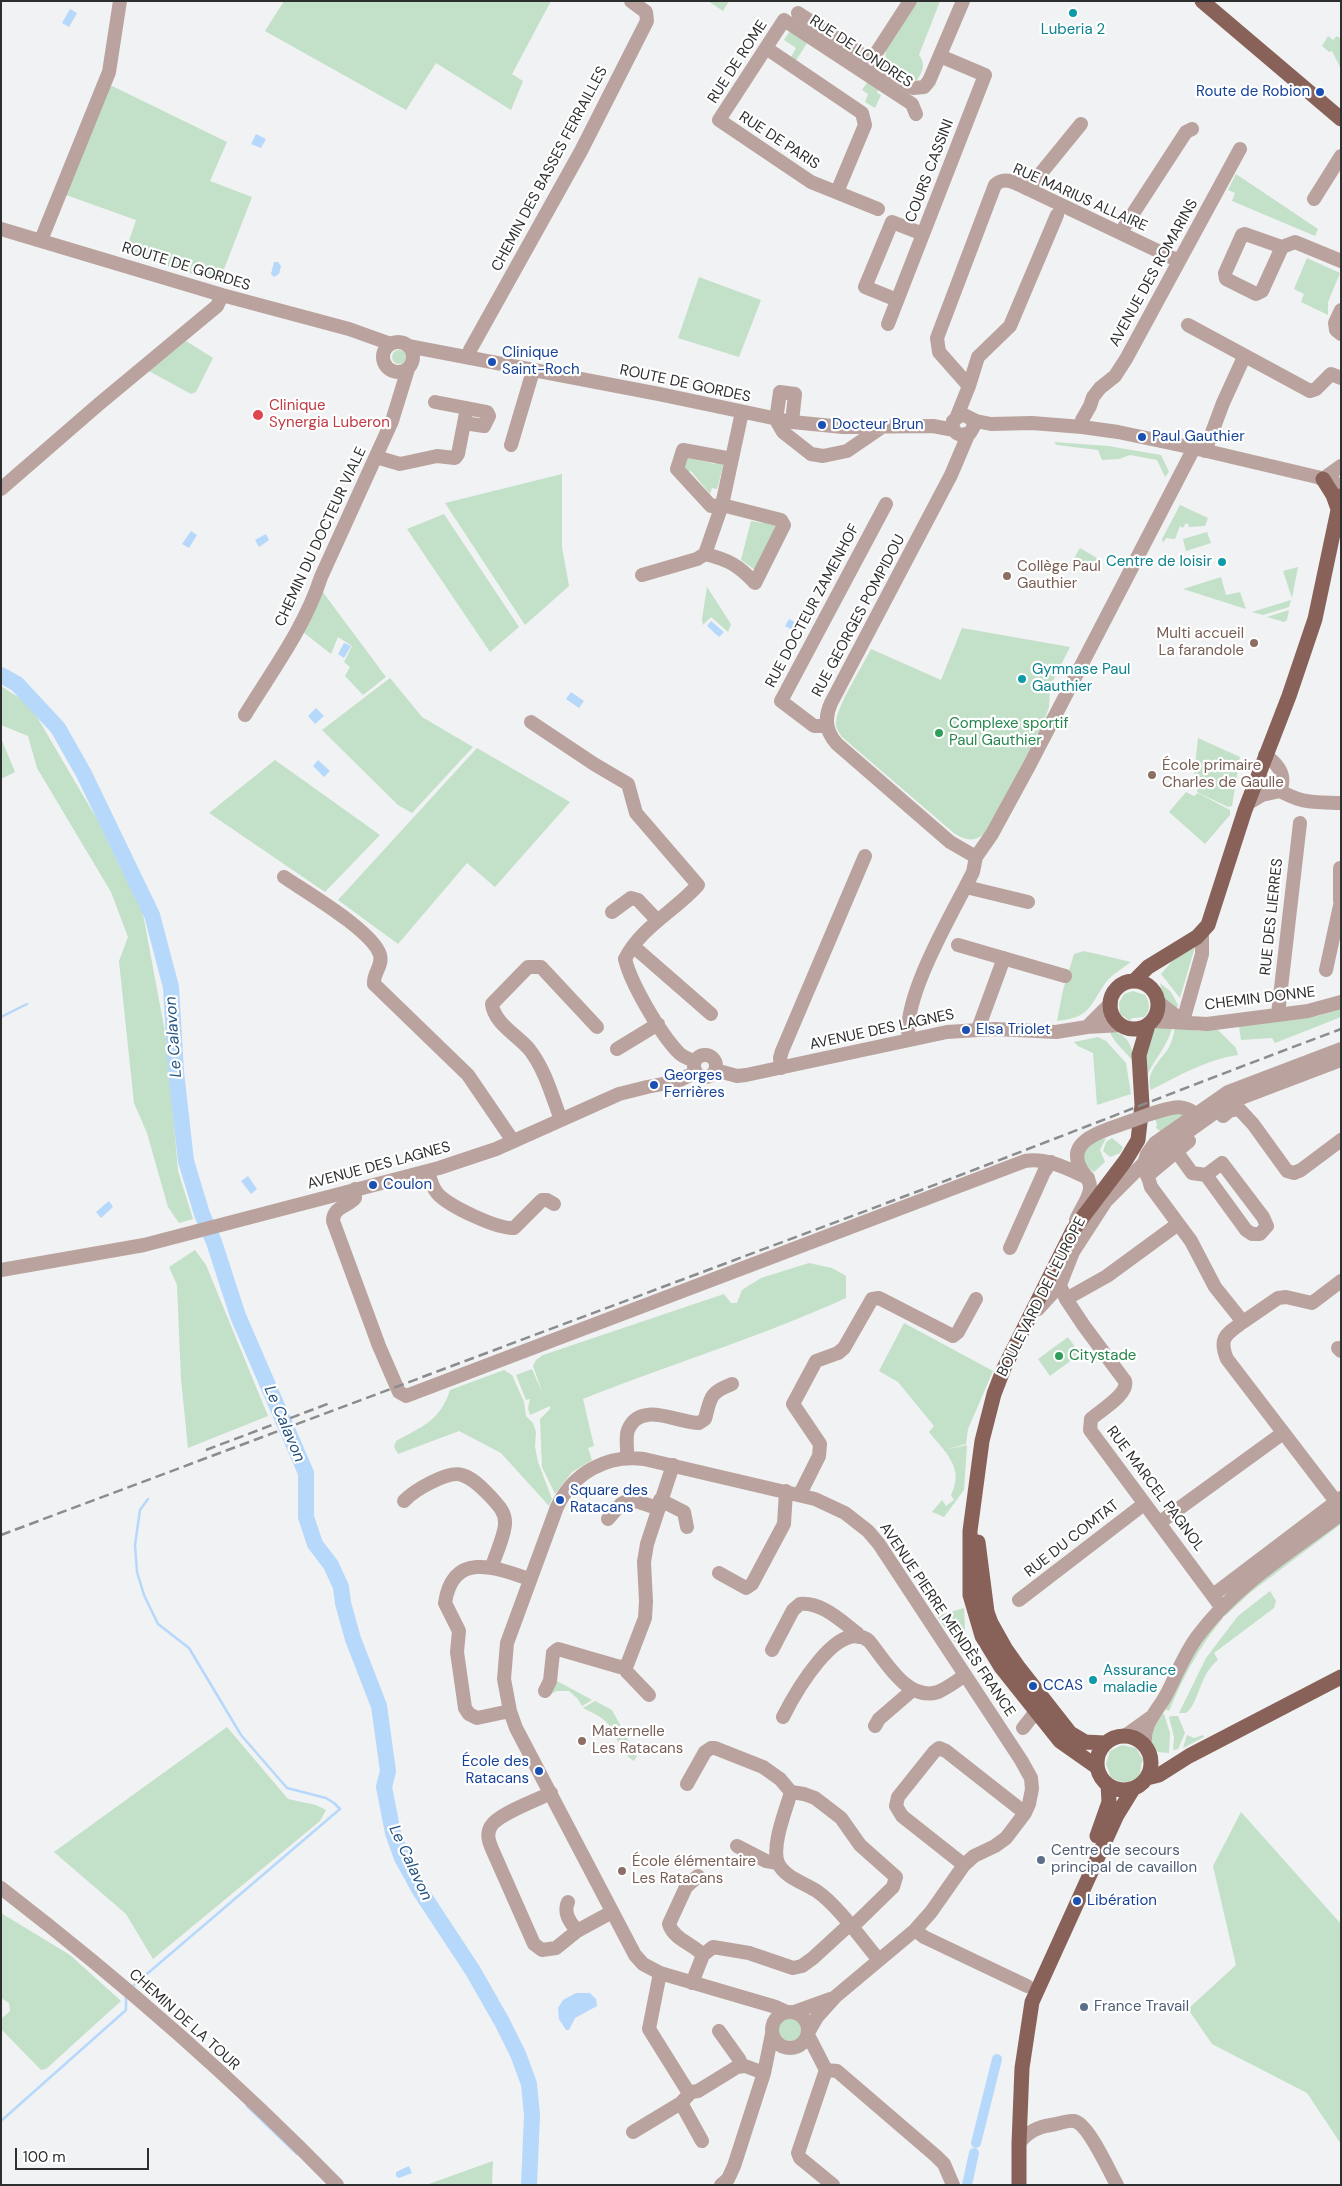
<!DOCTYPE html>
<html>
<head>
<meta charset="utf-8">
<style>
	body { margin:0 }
	#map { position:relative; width:1342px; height:2186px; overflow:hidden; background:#f1f2f3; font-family:"DM Sans",sans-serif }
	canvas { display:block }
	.frame { position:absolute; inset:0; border:2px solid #2d2e2e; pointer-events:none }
	.scale { position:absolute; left:15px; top:2148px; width:134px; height:22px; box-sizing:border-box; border:2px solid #2d2e2e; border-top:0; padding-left:6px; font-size:15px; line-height:18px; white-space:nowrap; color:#2d2e2e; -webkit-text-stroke:4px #fff; paint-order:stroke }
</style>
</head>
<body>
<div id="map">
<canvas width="1342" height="2186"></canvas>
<div class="frame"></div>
<div class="scale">100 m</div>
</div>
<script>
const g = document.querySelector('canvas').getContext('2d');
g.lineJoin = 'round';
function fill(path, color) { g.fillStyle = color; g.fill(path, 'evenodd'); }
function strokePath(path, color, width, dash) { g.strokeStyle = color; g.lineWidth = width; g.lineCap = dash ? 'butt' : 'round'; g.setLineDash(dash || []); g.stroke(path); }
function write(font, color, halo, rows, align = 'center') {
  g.font = font + ' "DM Sans",sans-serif'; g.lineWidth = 4.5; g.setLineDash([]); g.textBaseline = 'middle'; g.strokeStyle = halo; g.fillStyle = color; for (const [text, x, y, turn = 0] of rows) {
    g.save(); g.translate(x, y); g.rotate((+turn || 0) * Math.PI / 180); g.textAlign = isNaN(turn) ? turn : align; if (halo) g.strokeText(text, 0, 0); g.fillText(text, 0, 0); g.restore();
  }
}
fill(new Path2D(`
	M284,1H551L512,74L523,81L511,110L436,63L406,110L265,31Z
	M708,1H729L723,11Z
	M918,1H940L919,55C926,64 923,71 917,80H914L885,61L886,49Z
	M792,28L809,40L795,62L790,59L796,48L784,40Z
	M1328,36L1333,40L1337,36L1341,39V69L1332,51L1329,52L1322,46Z
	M868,81L879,88L877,93L881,95L875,108L865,102L868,94L862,90Z
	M108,84L227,142L210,181L252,197L219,282L125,253L136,220L66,195Z
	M1236,174L1318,229L1315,236L1232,201L1235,193L1228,190Z
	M1307,258L1340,273L1328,302V315L1301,302L1304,294L1294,289Z
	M699,277L761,300L739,357L678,338Z
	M186,341L213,358L196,392L191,394L149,371Z
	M392 357a7 7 0 1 1 14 0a7 7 0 1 1-14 0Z
	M1054,442L1108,446L1161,455L1169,472L1165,477L1157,460L1130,455L1119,459L1102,460L1098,450L1057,445Z
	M686,454L693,459L715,464L716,460L724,463L717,489L712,488L710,494L691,471L684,473Z
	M562,474V547L569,586L525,625L445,503Z
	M1180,505L1208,518L1205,526L1188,527L1189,525L1186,523L1183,528L1180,526L1175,539L1166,538L1163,543L1162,539Z
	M444,514L519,627L490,652L407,529Z
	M771,519L777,527L755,570L741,560L751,521L763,523Z
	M1207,532L1211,543L1186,551L1183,539Z
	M1080,548L1102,561L1095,573L1073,560Z
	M1298,567L1292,598L1283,571Z
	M1221,577L1226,595L1240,592L1246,609L1183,589Z
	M707,587L731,624L728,632L711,617L703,625L702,619Z
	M322,591L386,677L363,695L345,676L350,667L344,662L352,646L338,637L331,654L303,632Z
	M1291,600L1289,607L1263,615L1252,612Z
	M1289,610L1287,620L1284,622L1267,617Z
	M962,628L1070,647L1050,687L1049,707L1043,724L986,832C976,842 967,841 955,834L842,737C839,732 835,728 836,722C837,706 863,665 871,649L941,680Z
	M390,678L422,717L473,747L412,813L398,805L322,730Z
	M1,686L30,705L98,821L143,914L167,1043L178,1171L193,1219L179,1223L168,1207L147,1133L134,1103L119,961L128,937L111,892L37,768L28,736L1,725Z
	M1,738L15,772L1,779Z
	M1198,738L1240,757L1232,806L1228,807L1197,792L1198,788L1193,784Z
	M477,748L570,802L495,887L467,863L398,944L338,900Z
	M275,760L380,835L325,892L209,813Z
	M1186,792L1194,796L1198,793L1230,810V815L1205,844L1169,812Z
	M1195,947L1180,998L1161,974L1175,958Z
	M1084,951L1131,962C1122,969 1110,975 1104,985C1089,1008 1088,1018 1057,1021L1063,990L1074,954Z
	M1160,983L1171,992L1178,1005L1176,1011L1164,1000Z
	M1133,991L1145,995C1150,1002 1151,1011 1144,1017L1132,1018L1130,1021L1120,1014L1119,1003L1124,994Z
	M1341,1009V1017L1275,1043L1272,1038L1241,1040L1239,1026L1318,1016Z
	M1175,1027L1198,1031L1218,1030L1236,1048L1238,1055C1208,1059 1178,1076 1151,1090C1145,1073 1159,1062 1168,1049C1172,1042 1174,1034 1175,1027Z
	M1156,1028H1172C1167,1048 1153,1060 1146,1078C1145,1061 1142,1041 1156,1028Z
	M1110,1030C1127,1034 1133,1045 1134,1063C1127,1052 1110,1040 1110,1030Z
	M1098,1037L1106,1041L1126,1063L1131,1094L1097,1105L1093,1053L1078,1046L1074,1042Z
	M1173,1112L1183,1114V1119L1163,1133L1156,1128L1157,1125L1155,1118Z
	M1106,1138L1100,1150L1105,1162L1094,1172C1085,1168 1079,1153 1087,1145C1091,1142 1100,1140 1106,1138Z
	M1112,1138L1123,1147L1120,1153L1110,1157L1103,1151L1106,1142Z
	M195,1250L206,1265L268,1416L188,1448L181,1379L177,1285L169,1267Z
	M809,1263L832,1268L846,1276V1298C761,1337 670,1364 583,1399L594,1446L588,1448L592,1460L572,1472L555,1494L542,1467L540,1419L550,1409V1406L530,1415L528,1408L530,1399L526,1400L516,1375L532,1369L543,1394L533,1366L536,1360L543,1355L724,1294L731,1303H737L742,1290L761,1278Z
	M904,1323L993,1371L968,1429L966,1444L944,1450L967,1445L964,1490L944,1517L932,1512L942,1500L946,1506L954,1500L951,1495C965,1468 945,1452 929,1432L934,1426L898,1382L879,1371Z
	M1068,1337L1080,1354L1050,1376L1038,1359Z
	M504,1370L512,1375L524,1402L526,1416L533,1423L536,1432L535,1447L538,1462L552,1499L549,1506L501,1453L459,1431L398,1454L394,1447L396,1441C423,1426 440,1421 450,1390Z
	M1341,1520V1524L1251,1592L1225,1616L1222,1614L1232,1604Z
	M1270,1591L1276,1601L1274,1608L1214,1653L1218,1660C1198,1676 1200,1702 1186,1713H1179L1206,1658L1238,1616Z
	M964,1608L965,1628L964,1656L937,1616Z
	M1221,1615L1223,1618C1199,1647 1183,1677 1169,1711L1165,1709L1192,1654Z
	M557,1681L592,1700L582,1706L578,1699L569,1691H557L548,1695Z
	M595,1701L612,1710L637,1756L634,1761C615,1748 621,1741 609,1725C602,1716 592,1713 583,1708Z
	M1161,1713L1164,1714L1170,1733L1169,1753L1158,1752C1145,1737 1152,1727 1161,1713Z
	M1172,1716H1178L1185,1733L1178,1749L1173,1750L1174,1737L1169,1717Z
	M227,1727L288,1799L316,1805L326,1810L320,1821L153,1959L126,1914L54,1852Z
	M1187,1735L1194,1738L1203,1735L1204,1737L1183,1748Z
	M1122,1745L1136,1748L1143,1760L1141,1764L1140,1776C1130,1784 1121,1784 1111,1777L1106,1764L1110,1751Z
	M1241,1812L1341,1924V2144L1307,2093L1212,2044L1188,2009L1236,1965L1213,1866Z
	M1,1913L70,1955L121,2001L46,2069L41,2070L1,2029V2019L10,2011L9,2003L1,1998Z
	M778 2030a13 13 0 1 1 26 0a13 13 0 1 1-26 0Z
	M493,2161L492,2185H426Z`), '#c3e0c8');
fill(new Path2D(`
	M70,9L77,13L69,27L62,23Z
	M256,134L266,139L261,148L251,144Z
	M274,262H278L281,266L279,274L274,277L271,274Z
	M191,531L197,535L189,548L182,544Z
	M266,534L269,540L259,547L255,540Z
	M789,619L803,626L800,634L785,626Z
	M711,621L724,632L719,637L707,626Z
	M344,643L351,646L344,658L338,654Z
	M571,692L584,701L579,708L566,699Z
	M316,708L324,716L315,724L308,716Z
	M318,760L330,771L324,777L313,766Z
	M248,1176L257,1189L251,1194L241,1181Z
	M109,1201L113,1207L101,1218L96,1212Z
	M576,1993H590L596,1999L597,2006L575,2018L569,2030H566L559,2019L558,2008L563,2000Z
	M409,2166L412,2173L399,2178L396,2176V2172Z`), '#b6d8fb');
strokePath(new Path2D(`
	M1,1017L27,1004
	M134,1985L340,1809L334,1803L326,1798L287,1788L241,1735L189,1648L158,1624L144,1595L137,1572L135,1545L140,1510L148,1499
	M247,2106L297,2154
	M1,2121L126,2010V1996`), '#b6d8fb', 2.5);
strokePath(new Path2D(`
	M976,2143L997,2059
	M967,2185L974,2153`), '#b6d8fb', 10);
strokePath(new Path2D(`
	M1,675L17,684L58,728L84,774L152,915L171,987L176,1072L186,1161L202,1214L214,1242L238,1316L306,1473V1517L315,1544L331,1565L341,1587L343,1603L353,1639L379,1706L388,1771L384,1787L393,1833L402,1858L419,1889L473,1971L502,2022L518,2054L529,2084L532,2115L529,2185`), '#b6d8fb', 16);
strokePath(new Path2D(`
	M798,13L913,88L924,87L929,81L963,1
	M766,48L862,113L865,125L837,192
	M871,61L910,1
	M1028,189L1081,124
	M1314,199L1341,156
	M878,209L811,182L719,120L784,20L912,104L916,114
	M1,229L222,295L349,329L391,344
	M1121,232L1186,132L1192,129
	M41,240L109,72L120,1
	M1282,247L1245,234L1242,235L1225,273L1226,279L1256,294L1262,291L1282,247L1295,242L1341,261
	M897,300L865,287L892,222L923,234
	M1341,310L1335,323L1336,330L1341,334
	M888,324L985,75L940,56
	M1188,325L1310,391L1316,389L1331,374L1341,378
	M383 357a15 15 0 1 1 30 0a15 15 0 1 1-30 0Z
	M408,346L659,394L792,422L843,427L933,426L954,430
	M469,358L470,350L581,151L647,21L646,12L631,1
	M969,386L978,357L1010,326L1057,215
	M435,402L487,412L489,416L484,426L464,423
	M957,416L969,386L939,352L937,338L995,185C1005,175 1017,184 1028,189L1179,261
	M972,419L974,426L970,433L961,435C954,433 952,428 953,421L962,414L976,421L991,424L1032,423L1082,427L1118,432L1194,448L1317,477L1341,485
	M792,422L795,394L780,392L776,420L783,432L811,454L823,456L847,451L882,427
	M1082,427V420L1090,406L1093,397L1100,388L1115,376L1126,359L1240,149
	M968,435L951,475L831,703C824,718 826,732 837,744L950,842L976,857
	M511,445L533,371
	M1205,451L1223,403L1244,357
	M376,457L400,464L437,456L455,458L458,454L467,408
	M1323,479L1341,466
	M1,489L99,404L217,306L222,295
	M705,554C729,560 738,565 755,583L784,525L781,520L722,505L711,506L677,469L683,450L732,459
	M642,575L697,559L705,554L722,505L742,412
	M245,715C272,671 305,627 321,577L392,421L408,369
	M531,722L594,764L628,784L636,813L698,885C675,911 641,927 625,959C631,984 660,1033 678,1052C682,1057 689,1059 695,1061
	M827,726H814L781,701L886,504
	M1259,770C1259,780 1265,782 1273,787C1302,804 1309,802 1341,803
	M1252,801L1262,795L1280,791C1287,775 1278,764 1265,755
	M1340,868V901
	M284,877C306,892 373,931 380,955C383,966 373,973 374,984L468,1075L513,1141
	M966,887L1028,902
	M612,912L631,898L638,900L657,920
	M958,945L1065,976
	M633,946L711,1014
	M1326,970L1341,901
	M1158,1002L1183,1021
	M1278,1014L1300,823
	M1153,1021L1207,1024L1308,1011L1341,1002
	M1183,1021L1202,954V934
	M1087,1027L1111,1003
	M978,1029L1004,958
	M909,1039C901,998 954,911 973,872L976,857L992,834L1029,766L1194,448
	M617,1049L658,1024
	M1341,1049L1228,1092L1155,1143L1147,1154L1144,1163L1151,1187L1191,1241L1215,1287L1243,1322C1227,1334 1218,1337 1227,1359L1341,1508
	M694 1066a11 11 0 1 1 22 0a11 11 0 1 1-22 0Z
	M781,1068L780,1058L782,1051L865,856
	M715,1070L737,1076L746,1075L947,1032L995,1029L1056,1032L1087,1027L1121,1025
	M1150,1114C1171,1108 1182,1101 1200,1117
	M1223,1116L1229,1111L1239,1109L1253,1124L1287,1171L1294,1173L1301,1170L1341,1140
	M561,1120C552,1096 545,1069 529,1049C517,1035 494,1023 492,1004L528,967H541L597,1027
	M1171,1144L1192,1173L1206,1175L1246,1230L1252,1234H1260L1267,1226L1263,1217L1222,1163L1206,1175
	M428,1171C430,1179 432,1187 437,1193C448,1206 497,1229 514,1228L542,1200H547L554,1204
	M1147,1176L1189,1141
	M355,1189V1198C347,1207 333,1207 333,1221L379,1346L399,1392L406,1396L1025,1161C1047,1157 1068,1169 1088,1178
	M1076,1220C1080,1210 1089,1199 1090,1189C1091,1178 1082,1174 1079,1165C1067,1137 1113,1128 1131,1121
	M1010,1248L1044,1172L1051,1162
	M1,1270L144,1245L439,1168L496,1149L619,1094L647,1087L678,1081L696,1072
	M1056,1277L1066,1299L1084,1326L1125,1381C1129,1394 1101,1410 1091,1419L1090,1430L1222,1608
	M1066,1299L1107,1276L1178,1224
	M1038,1309L1060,1285L1073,1252L1106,1201L1144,1163L1224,1106L1241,1098L1341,1060
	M1243,1322L1278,1298L1286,1297L1312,1303L1341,1281
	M1338,1348L1341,1351
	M627,1458C628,1449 625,1438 628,1430C640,1400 678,1423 699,1423L705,1419C711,1397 709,1393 732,1384
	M800,1494L819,1456L820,1444L793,1404L816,1361L838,1353L844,1348L872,1299L879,1298L953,1336L958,1332L976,1299
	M660,1500L684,1512L687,1527
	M404,1501C413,1491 448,1470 462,1475C473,1478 482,1488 490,1496C497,1504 505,1511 505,1522C506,1533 495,1555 492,1567
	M608,1519L621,1504L630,1499L657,1508
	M1159,1523L1283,1433
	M719,1573L746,1588L752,1584L784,1524L786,1491
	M1213,1595L1341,1498
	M1019,1600L1144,1504
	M772,1650L793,1610L800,1604C822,1602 841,1621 857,1633L859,1637
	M624,1666L627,1672L649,1695
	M545,1691L550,1681L553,1653L558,1649L620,1667L627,1665L645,1618L646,1601L644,1562L647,1544L673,1465
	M510,1711L477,1718L469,1714L465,1708L457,1652L459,1631L445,1603C453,1551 495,1567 529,1579
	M783,1717C794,1695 838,1616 869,1641C885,1660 907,1702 938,1692C947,1688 957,1681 965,1675
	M875,1726L879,1719L908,1694L909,1688
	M1023,1728L1038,1709L1045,1712
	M1125,1736L1150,1718
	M1145,1745C1143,1724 1155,1714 1165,1697C1176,1677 1183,1656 1197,1637C1234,1586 1291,1552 1341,1514
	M687,1784L705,1752L711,1748H715L763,1767L780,1779L791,1792L804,1794L815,1798L841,1818L860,1845L896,1877L893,1887L851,1928
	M791,1792C786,1810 771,1846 778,1863C785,1878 805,1883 818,1892C837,1905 863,1941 879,1960
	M551,1793C537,1800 498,1814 491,1826C486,1834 489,1842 492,1849L534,1944L542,1950L556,1948L577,1931L612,1912
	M737,1846L766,1861L778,1863
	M964,1865L902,1816L896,1806L898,1797L934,1752L939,1748L946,1751L1025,1813
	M698,1876L686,1887L669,1924C673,1939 693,1944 703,1955
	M1,1888C119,1979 233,2078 337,2185
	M568,1902C563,1913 570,1922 577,1931
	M915,1930L924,1937L1027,1986
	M660,1973L649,2029L687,2090L691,2092L698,2091L737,2067L745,2066L764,2073
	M692,1983L703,1955L713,1947L749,1953L793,1968L802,1966L813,1958L849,1925
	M772 2030a18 18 0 1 1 36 0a18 18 0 1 1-36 0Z
	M787,2012L776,2007L660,1973L643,1964L635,1955L516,1728L510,1711L504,1679L507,1643L557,1507C573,1473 607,1454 644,1459L815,1499L845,1513L868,1531L879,1544L1021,1760L1031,1778L1032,1789L1029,1804L1025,1813L1006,1838L995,1846L974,1856L964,1865L931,1912L915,1930L835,1997L817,2017L809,2031
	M794,2012L830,1999
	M719,2031L739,2059L742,2066
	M808,2035L826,2070
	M826,2070L837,2071L936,2156L944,2164L953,2185
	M826,2070L798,2153L800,2158L833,2185
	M681,2103L702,2141
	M633,2132L681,2103L691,2092
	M1019,2143C1028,2132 1037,2127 1051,2125C1058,2124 1067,2120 1074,2121C1088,2123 1109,2171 1117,2185
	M721,2185L728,2179L734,2166L764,2073L772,2034`), '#baa39e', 14);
strokePath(new Path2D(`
	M1202,1L1341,119
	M1323,479L1333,495L1338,509
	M1134,981L1148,967L1197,937L1208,925L1245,810L1289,696L1315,619L1341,496
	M1110 1005a24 24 0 1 1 48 0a24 24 0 1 1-48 0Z
	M978,1542L987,1612L991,1623L1005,1648L1019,1668L1070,1733L1085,1742L1105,1743
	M1097 1763a27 27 0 1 1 54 0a27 27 0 1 1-54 0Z
	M1097,1767L1060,1741L1001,1667L982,1636L970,1595V1531L982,1441L994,1394L1004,1368L1073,1230L1126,1160L1138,1140L1142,1105L1139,1055L1148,1025
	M1147,1778L1159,1775L1189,1756L1341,1677
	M1097,1836L1109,1802L1108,1785
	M1019,2185V2143L1022,2068L1032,2002L1117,1815L1133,1789`), '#886259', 15);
strokePath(new Path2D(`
	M206,1450L330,1403
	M1,1535L916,1192C1058,1138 1199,1082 1341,1029`), '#8b8c8d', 2.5, [10, 5]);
strokePath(new Path2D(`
	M1131,1121L1150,1114`), '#baa39e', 14);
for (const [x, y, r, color] of [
	[1073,13,5,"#0f9aa8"],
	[1320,92,5,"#1a4fb4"],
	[492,362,5,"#1a4fb4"],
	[258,415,6,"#e0444e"],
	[822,425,5,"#1a4fb4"],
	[1142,437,5,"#1a4fb4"],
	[1222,562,5,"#0f9aa8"],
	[1007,576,5,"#8d6e63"],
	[1254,643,5,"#8d6e63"],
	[1022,679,5,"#0f9aa8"],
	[939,733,5,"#2e9e5b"],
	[1152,775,5,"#8d6e63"],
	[966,1030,5,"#1a4fb4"],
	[654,1085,5,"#1a4fb4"],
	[373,1185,5,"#1a4fb4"],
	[1059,1356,5,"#2e9e5b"],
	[560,1500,5,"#1a4fb4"],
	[1093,1680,5,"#0f9aa8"],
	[1033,1686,5,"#1a4fb4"],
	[582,1741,5,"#8d6e63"],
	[539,1771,5,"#1a4fb4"],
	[1041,1860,5,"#5c6f8a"],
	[622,1871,5,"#8d6e63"],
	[1077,1901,5,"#1a4fb4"],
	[1084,2007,5,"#5c6f8a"]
]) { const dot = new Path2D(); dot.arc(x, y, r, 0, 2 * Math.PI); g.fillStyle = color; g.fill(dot); strokePath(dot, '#fff', 2); }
write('15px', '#0d838f', '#fff', [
	["Luberia 2",1073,30,"center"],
	["Centre de loisir",1212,562,"right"],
	["Gymnase Paul",1032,670],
	["Gauthier",1032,687],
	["Assurance",1103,1671],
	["maladie",1103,1688]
], 'left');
write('15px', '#2d2e2e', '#fff', [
	["RUE DE LONDRES",861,52,33],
	["RUE DE ROME",738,62,-57],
	["RUE DE PARIS",779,141,33],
	["CHEMIN DES BASSES FERRAILLES",550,169,-62],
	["COURS CASSINI",930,171,-69],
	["RUE MARIUS ALLAIRE",1080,198,24],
	["ROUTE DE GORDES",186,267,17],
	["AVENUE DES ROMARINS",1154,273,-61],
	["ROUTE DE GORDES",685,384,12],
	["CHEMIN DU DOCTEUR VIALE",321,537,-65],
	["RUE DOCTEUR ZAMENHOF",813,606,-62],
	["RUE GEORGES POMPIDOU",859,616,-62],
	["RUE DES LIERRES",1272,917,-84],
	["CHEMIN DONNE",1260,999,-7],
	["AVENUE DES LAGNES",882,1030,-12],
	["AVENUE DES LAGNES",379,1166,-15],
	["BOULEVARD DE L'EUROPE",1042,1297,-63],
	["RUE MARCEL PAGNOL",1155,1489,53],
	["RUE DU COMTAT",1072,1539,-38],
	["AVENUE PIERRE MENDÈS FRANCE",947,1620,56],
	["CHEMIN DE LA TOUR",184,2020,42]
]);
write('15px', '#164399', '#fff', [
	["Route de Robion",1310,92,"right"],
	["Clinique",502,353],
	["Saint-Roch",502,370],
	["Docteur Brun",832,425],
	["Paul Gauthier",1152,437],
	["Elsa Triolet",976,1030],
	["Georges",664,1076],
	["Ferrières",664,1093],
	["Coulon",383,1185],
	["Square des",570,1491],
	["Ratacans",570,1508],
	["CCAS",1043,1686],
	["École des",529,1762,"right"],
	["Ratacans",529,1779,"right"],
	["Libération",1087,1901]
], 'left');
write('15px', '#be3a42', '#fff', [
	["Clinique",269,406],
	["Synergia Luberon",269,423]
], 'left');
write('15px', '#785e54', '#fff', [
	["Collège Paul",1017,567],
	["Gauthier",1017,584],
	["Multi accueil",1244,634,"right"],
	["La farandole",1244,651,"right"],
	["École primaire",1162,766],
	["Charles de Gaulle",1162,783],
	["Maternelle",592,1732],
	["Les Ratacans",592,1749],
	["École élémentaire",632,1862],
	["Les Ratacans",632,1879]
], 'left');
write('15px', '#27864d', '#fff', [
	["Complexe sportif",949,724],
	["Paul Gauthier",949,741],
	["Citystade",1069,1356]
], 'left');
write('15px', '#4e5e75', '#fff', [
	["Centre de secours",1051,1851],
	["principal de cavaillon",1051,1868],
	["France Travail",1094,2007]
], 'left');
write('italic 16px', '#245481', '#fff', [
	["Le Calavon",174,1037,-94],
	["Le Calavon",284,1424,67],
	["Le Calavon",410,1863,65]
]);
</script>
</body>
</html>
